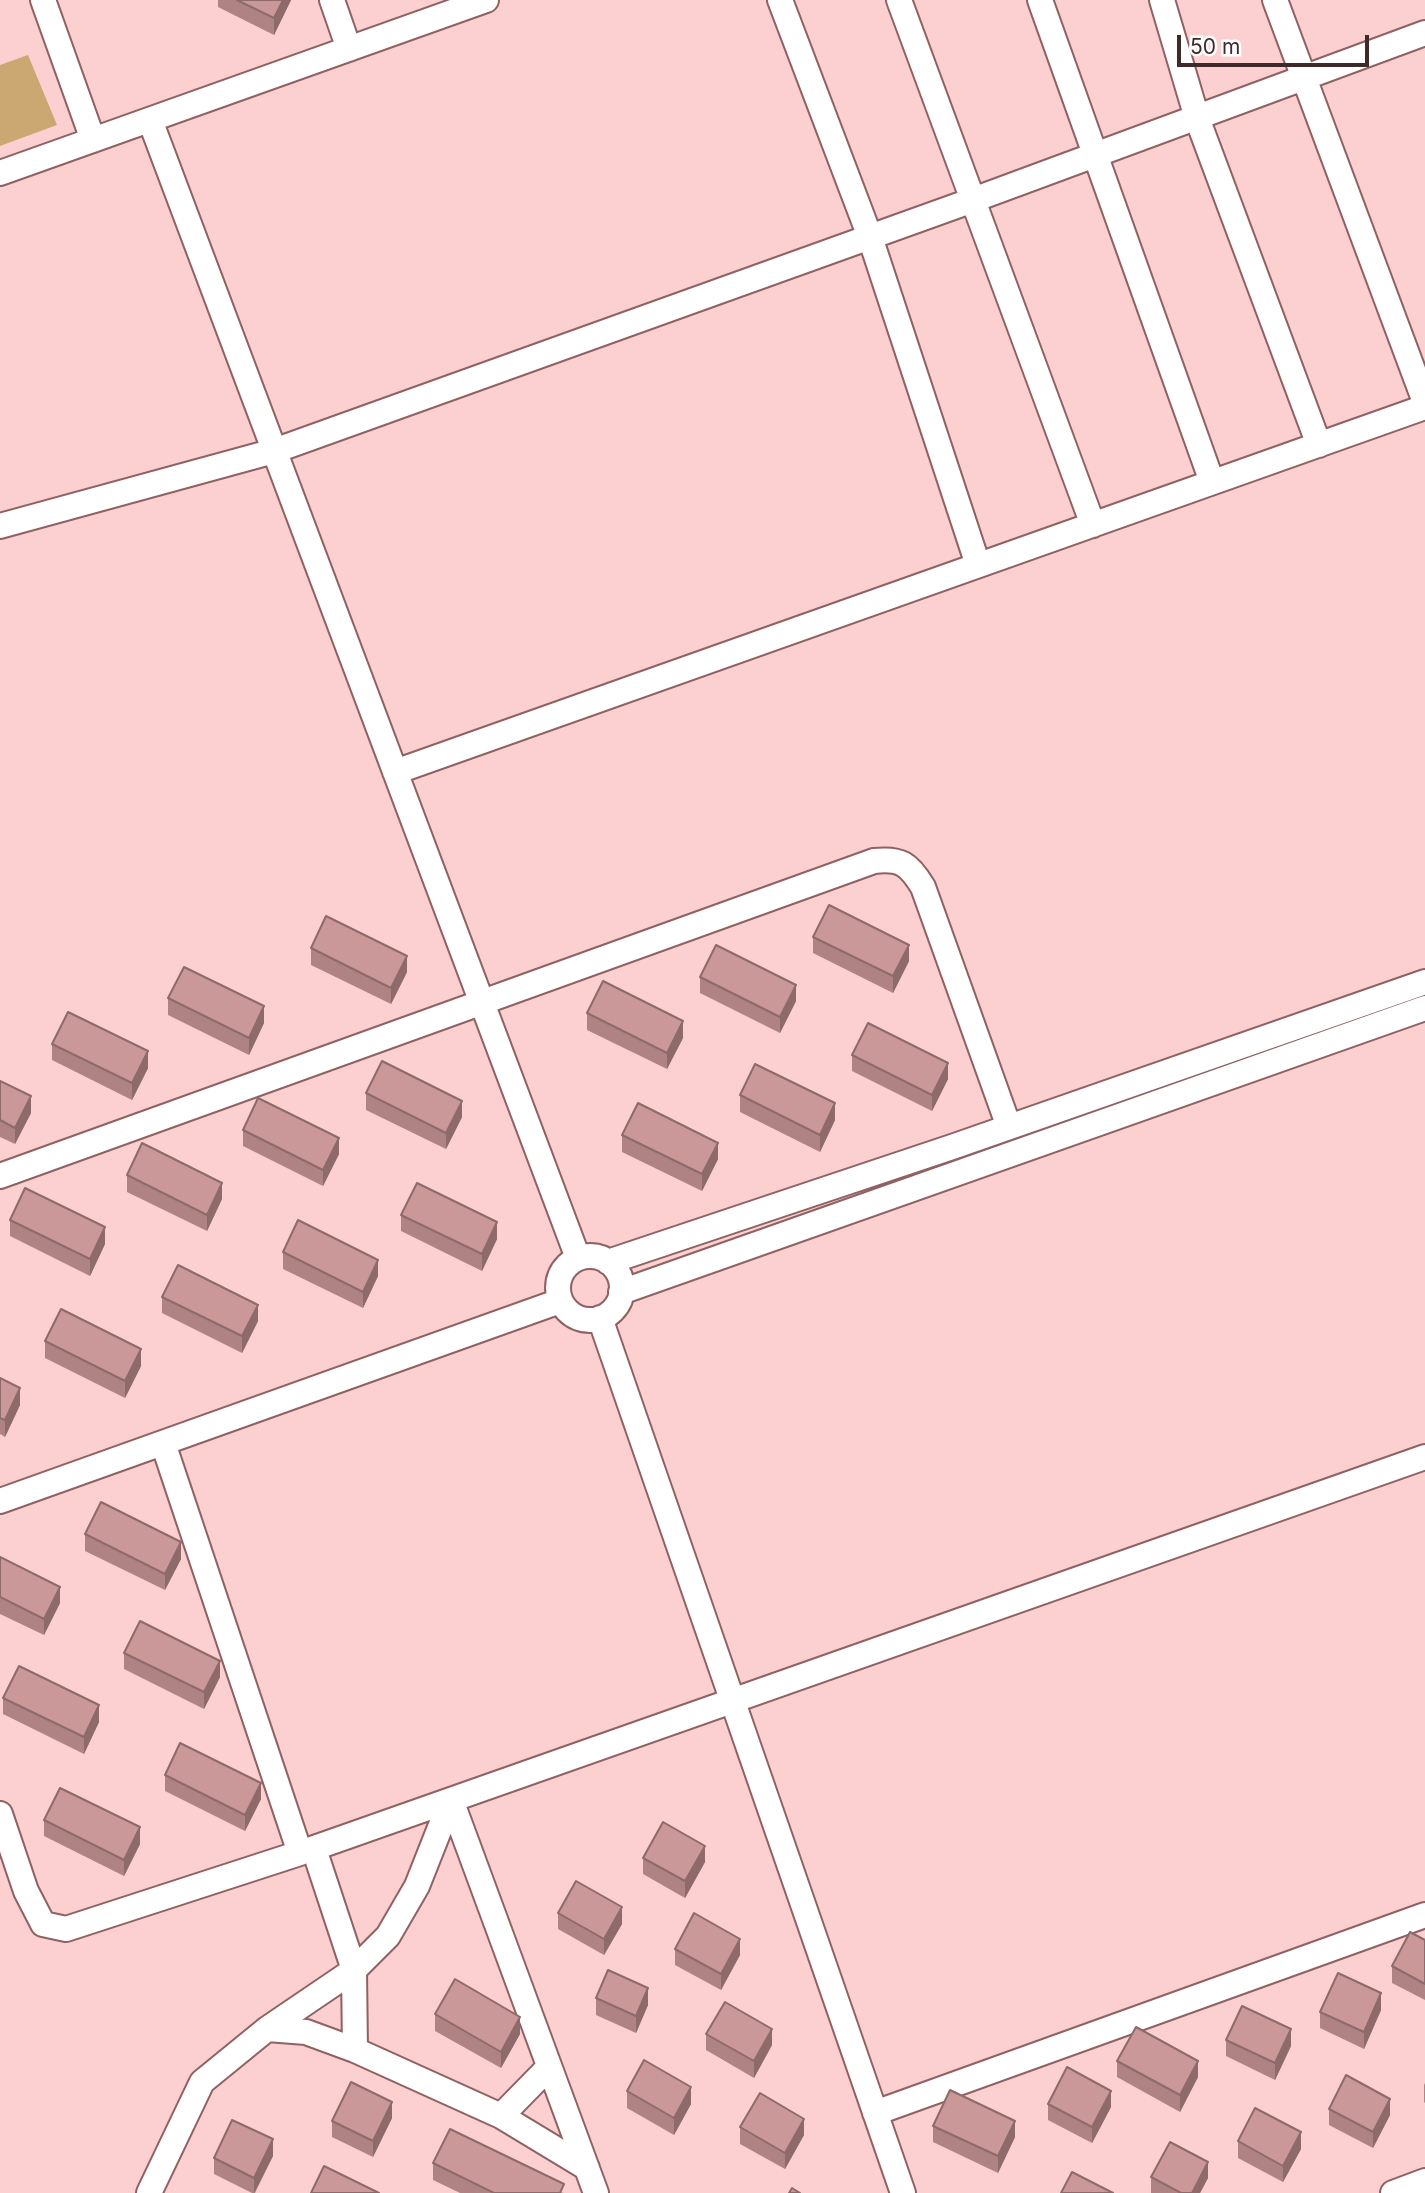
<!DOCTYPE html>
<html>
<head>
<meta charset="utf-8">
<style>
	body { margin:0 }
	#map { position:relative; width:1425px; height:2193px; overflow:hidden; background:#fcd0d0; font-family:Inter,sans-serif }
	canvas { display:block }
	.scale { position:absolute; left:1177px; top:35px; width:192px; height:32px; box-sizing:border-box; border:4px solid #3e2a2a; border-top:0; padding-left:9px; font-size:21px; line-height:24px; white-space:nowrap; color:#3e2a2a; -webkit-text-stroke:5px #fdfdfd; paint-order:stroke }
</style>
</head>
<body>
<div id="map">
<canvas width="1425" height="2193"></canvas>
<div class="scale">50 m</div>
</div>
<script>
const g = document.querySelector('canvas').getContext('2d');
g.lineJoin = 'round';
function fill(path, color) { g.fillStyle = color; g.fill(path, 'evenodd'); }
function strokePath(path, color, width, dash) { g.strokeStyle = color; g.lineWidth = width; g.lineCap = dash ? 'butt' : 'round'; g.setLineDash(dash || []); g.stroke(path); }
fill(new Path2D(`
	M28,55L57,125L0,146V65Z`), '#cba772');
const minor = new Path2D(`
	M43,0L93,140
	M332,0L349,49
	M780,0L870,237L978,565
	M899,0L1093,525
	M1040,0L1212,482
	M1162,0L1197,118L1319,445
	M1275,0L1425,402
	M150,120L578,1258
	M0,173L486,0
	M0,526L274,451L973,200L1425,33
	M395,772L1425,407
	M0,1176L874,861C901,858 909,864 923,887L1009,1127
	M558 1288a32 32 0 1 1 64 0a32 32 0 1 1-64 0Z
	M608,1262L952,1147L1425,982
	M621,1292L1425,1008
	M600,1318L903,2193
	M163,1443L300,1853L1425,1457
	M0,1501L560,1301
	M451,1800L596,2193
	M0,1814L26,1891L43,1924L66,1929L300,1853
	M314,1849L354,1970L355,2050
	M267,2029L306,2032L355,2050L501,2116L587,2168
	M875,2113L1425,1915
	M501,2116L549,2067
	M149,2193L202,2082L267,2029L354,1970L388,1936L417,1886L451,1800
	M1393,2193L1425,2181`);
strokePath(minor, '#906162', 28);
strokePath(minor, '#fff', 24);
fill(new Path2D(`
	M218,0H291L274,35L218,7Z
	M813,937L909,961L893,993L813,953Z
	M311,948L407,972L391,1004L311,965Z
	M700,977L796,1001L780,1033L700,993Z
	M168,998L264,1023L249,1055L168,1015Z
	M587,1013L683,1038L667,1069L587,1030Z
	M52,1044L148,1068L132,1100L52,1060Z
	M852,1055L948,1079L932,1111L852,1071Z
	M0,1081L31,1113L15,1144L0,1137Z
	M366,1093L462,1117L446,1149L366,1110Z
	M740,1095L835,1120L820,1152L740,1112Z
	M243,1130L339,1154L323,1186L243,1146Z
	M622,1135L718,1159L702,1191L622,1152Z
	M127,1175L222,1199L207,1231L127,1192Z
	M401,1215L497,1239L482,1271L401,1231Z
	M10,1220L105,1244L90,1276L10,1236Z
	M283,1252L378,1276L363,1308L283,1269Z
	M162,1297L258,1321L242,1353L162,1313Z
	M45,1341L141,1366L125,1398L45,1358Z
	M0,1378L20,1405L5,1437L0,1434Z
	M85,1534L181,1559L165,1590L85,1551Z
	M0,1557L60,1603L44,1635L0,1614Z
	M124,1653L220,1677L204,1709L124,1669Z
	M3,1698L99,1722L84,1754L3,1714Z
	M165,1775L261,1799L245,1831L165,1791Z
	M44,1820L140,1844L124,1876L44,1836Z
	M643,1858L705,1862L685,1898L643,1874Z
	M558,1913L622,1924L604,1955L558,1929Z
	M1425,1940V2000L1392,1983V1966Z
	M675,1949L740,1955L721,1990L675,1965Z
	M596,1998L648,2005L636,2033L596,2015Z
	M1381,2010L1364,2049L1320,2028V2012Z
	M435,2014L520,2034L501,2068L435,2031Z
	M706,2034L772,2045L754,2078L706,2050Z
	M1226,2040L1291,2046L1275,2080L1226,2056Z
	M1117,2061L1198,2077L1180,2112L1117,2077Z
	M1425,2083V2103L1424,2102V2085Z
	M627,2091L691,2104L674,2135L627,2108Z
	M1048,2104L1111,2107L1092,2143L1048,2120Z
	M1329,2109L1390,2115L1373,2148L1329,2125Z
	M392,2118L373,2157L332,2137V2121Z
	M933,2126L1015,2137L998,2173L933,2142Z
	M740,2127L804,2135L785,2169L740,2144Z
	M1238,2141L1301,2149L1283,2182L1238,2158Z
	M273,2156L255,2193H252L214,2174V2158Z
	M433,2163L564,2193H460L433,2180Z
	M1151,2177L1208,2178L1200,2193H1151Z`), '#af8384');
fill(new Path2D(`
	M283,0H291L274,35V18Z
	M909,945V961L893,993V976Z
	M407,956V972L391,1004V988Z
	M796,985V1001L780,1033V1017Z
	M264,1006V1023L249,1055V1038Z
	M683,1021V1038L667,1069V1053Z
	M148,1051V1068L132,1100V1083Z
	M948,1063V1079L932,1111V1095Z
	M31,1096V1113L15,1144V1128Z
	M462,1101V1117L446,1149V1133Z
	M835,1103V1120L820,1152V1135Z
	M339,1138V1154L323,1186V1170Z
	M718,1143V1159L702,1191V1174Z
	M222,1183V1199L207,1231V1215Z
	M497,1222V1239L482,1271V1254Z
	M105,1227V1244L90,1276V1259Z
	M378,1260V1276L363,1308V1292Z
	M258,1305V1321L242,1353V1336Z
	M141,1349V1366L125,1398V1381Z
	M20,1388V1405L5,1437V1420Z
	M181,1542V1559L165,1590V1574Z
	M60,1587V1603L44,1635V1619Z
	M220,1661V1677L204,1709V1692Z
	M99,1705V1722L84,1754V1737Z
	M261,1783V1799L245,1831V1815Z
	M140,1827V1844L124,1876V1860Z
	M705,1846V1862L685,1898V1881Z
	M622,1907V1924L604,1955V1939Z
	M740,1939V1955L721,1990V1974Z
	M648,1988V2005L636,2033V2016Z
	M1381,1993V2010L1364,2049V2032Z
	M520,2017V2034L501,2068V2052Z
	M772,2029V2045L754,2078V2061Z
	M1291,2029V2046L1275,2080V2063Z
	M1198,2061V2077L1180,2112V2095Z
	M691,2087V2104L674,2135V2118Z
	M1111,2091V2107L1092,2143V2127Z
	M1390,2099V2115L1373,2148V2132Z
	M392,2102V2118L373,2157V2141Z
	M804,2119V2135L785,2169V2153Z
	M1015,2121V2137L998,2173V2156Z
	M1301,2132V2149L1283,2182V2166Z
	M273,2139V2156L254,2193V2178Z
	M1208,2162V2178L1200,2193H1192Z`), '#8e6a6b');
const building = new Path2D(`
	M237,0H283L274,18Z
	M829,905L909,945L893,976L813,937Z
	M326,916L407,956L391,988L311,948Z
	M716,945L796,985L780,1017L700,977Z
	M184,967L264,1006L249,1038L168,998Z
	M603,981L683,1021L667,1053L587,1013Z
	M68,1012L148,1051L132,1083L52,1044Z
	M868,1023L948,1063L932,1095L852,1055Z
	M382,1061L462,1101L446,1133L366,1093Z
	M755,1064L835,1103L820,1135L740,1095Z
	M0,1081L31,1096L15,1128L0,1120Z
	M258,1098L339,1138L323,1170L243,1130Z
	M638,1103L718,1143L702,1174L622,1135Z
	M142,1143L222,1183L207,1215L127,1175Z
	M417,1183L497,1222L482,1254L401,1215Z
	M25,1188L105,1227L90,1259L10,1220Z
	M298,1220L378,1260L363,1292L283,1252Z
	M178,1265L258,1305L242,1336L162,1297Z
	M61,1309L141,1349L125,1381L45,1341Z
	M0,1378L20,1388L5,1420L0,1418Z
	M101,1502L181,1542L165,1574L85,1534Z
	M0,1557L60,1587L44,1619L0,1597Z
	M140,1621L220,1661L204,1692L124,1653Z
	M19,1666L99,1705L84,1737L3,1698Z
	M180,1743L261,1783L245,1815L165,1775Z
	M60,1788L140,1827L124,1860L44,1820Z
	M663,1822L705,1846L685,1881L643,1858Z
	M576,1881L622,1907L604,1939L558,1913Z
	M694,1913L740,1939L721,1974L675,1949Z
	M1410,1932L1425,1940V1984L1392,1966Z
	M608,1970L648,1988L636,2016L596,1998Z
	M1338,1973L1381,1993L1364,2032L1320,2012Z
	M455,1979L520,2017L501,2052L435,2014Z
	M725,2002L772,2029L754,2061L706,2034Z
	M1242,2006L1291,2029L1275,2063L1226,2040Z
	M1136,2027L1198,2061L1180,2095L1117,2061Z
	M644,2060L691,2087L674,2118L627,2091Z
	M1067,2067L1111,2091L1092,2127L1048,2104Z
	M1346,2075L1390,2099L1373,2132L1329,2109Z
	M351,2082L392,2102L373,2141L332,2121Z
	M950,2090L1015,2121L998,2156L933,2126Z
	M760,2093L804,2119L785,2153L740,2127Z
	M1255,2108L1301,2132L1283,2166L1238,2141Z
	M232,2120L273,2139L254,2178L214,2158Z
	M450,2129L564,2184L560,2193H494L433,2163Z
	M1170,2142L1208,2162L1192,2193H1181L1151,2177Z
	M324,2166L379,2193H311Z
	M1072,2172L1113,2193H1061Z
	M792,2188L800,2193H789Z`);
fill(building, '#cb9899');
strokePath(building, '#8e6a6b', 2);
</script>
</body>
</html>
